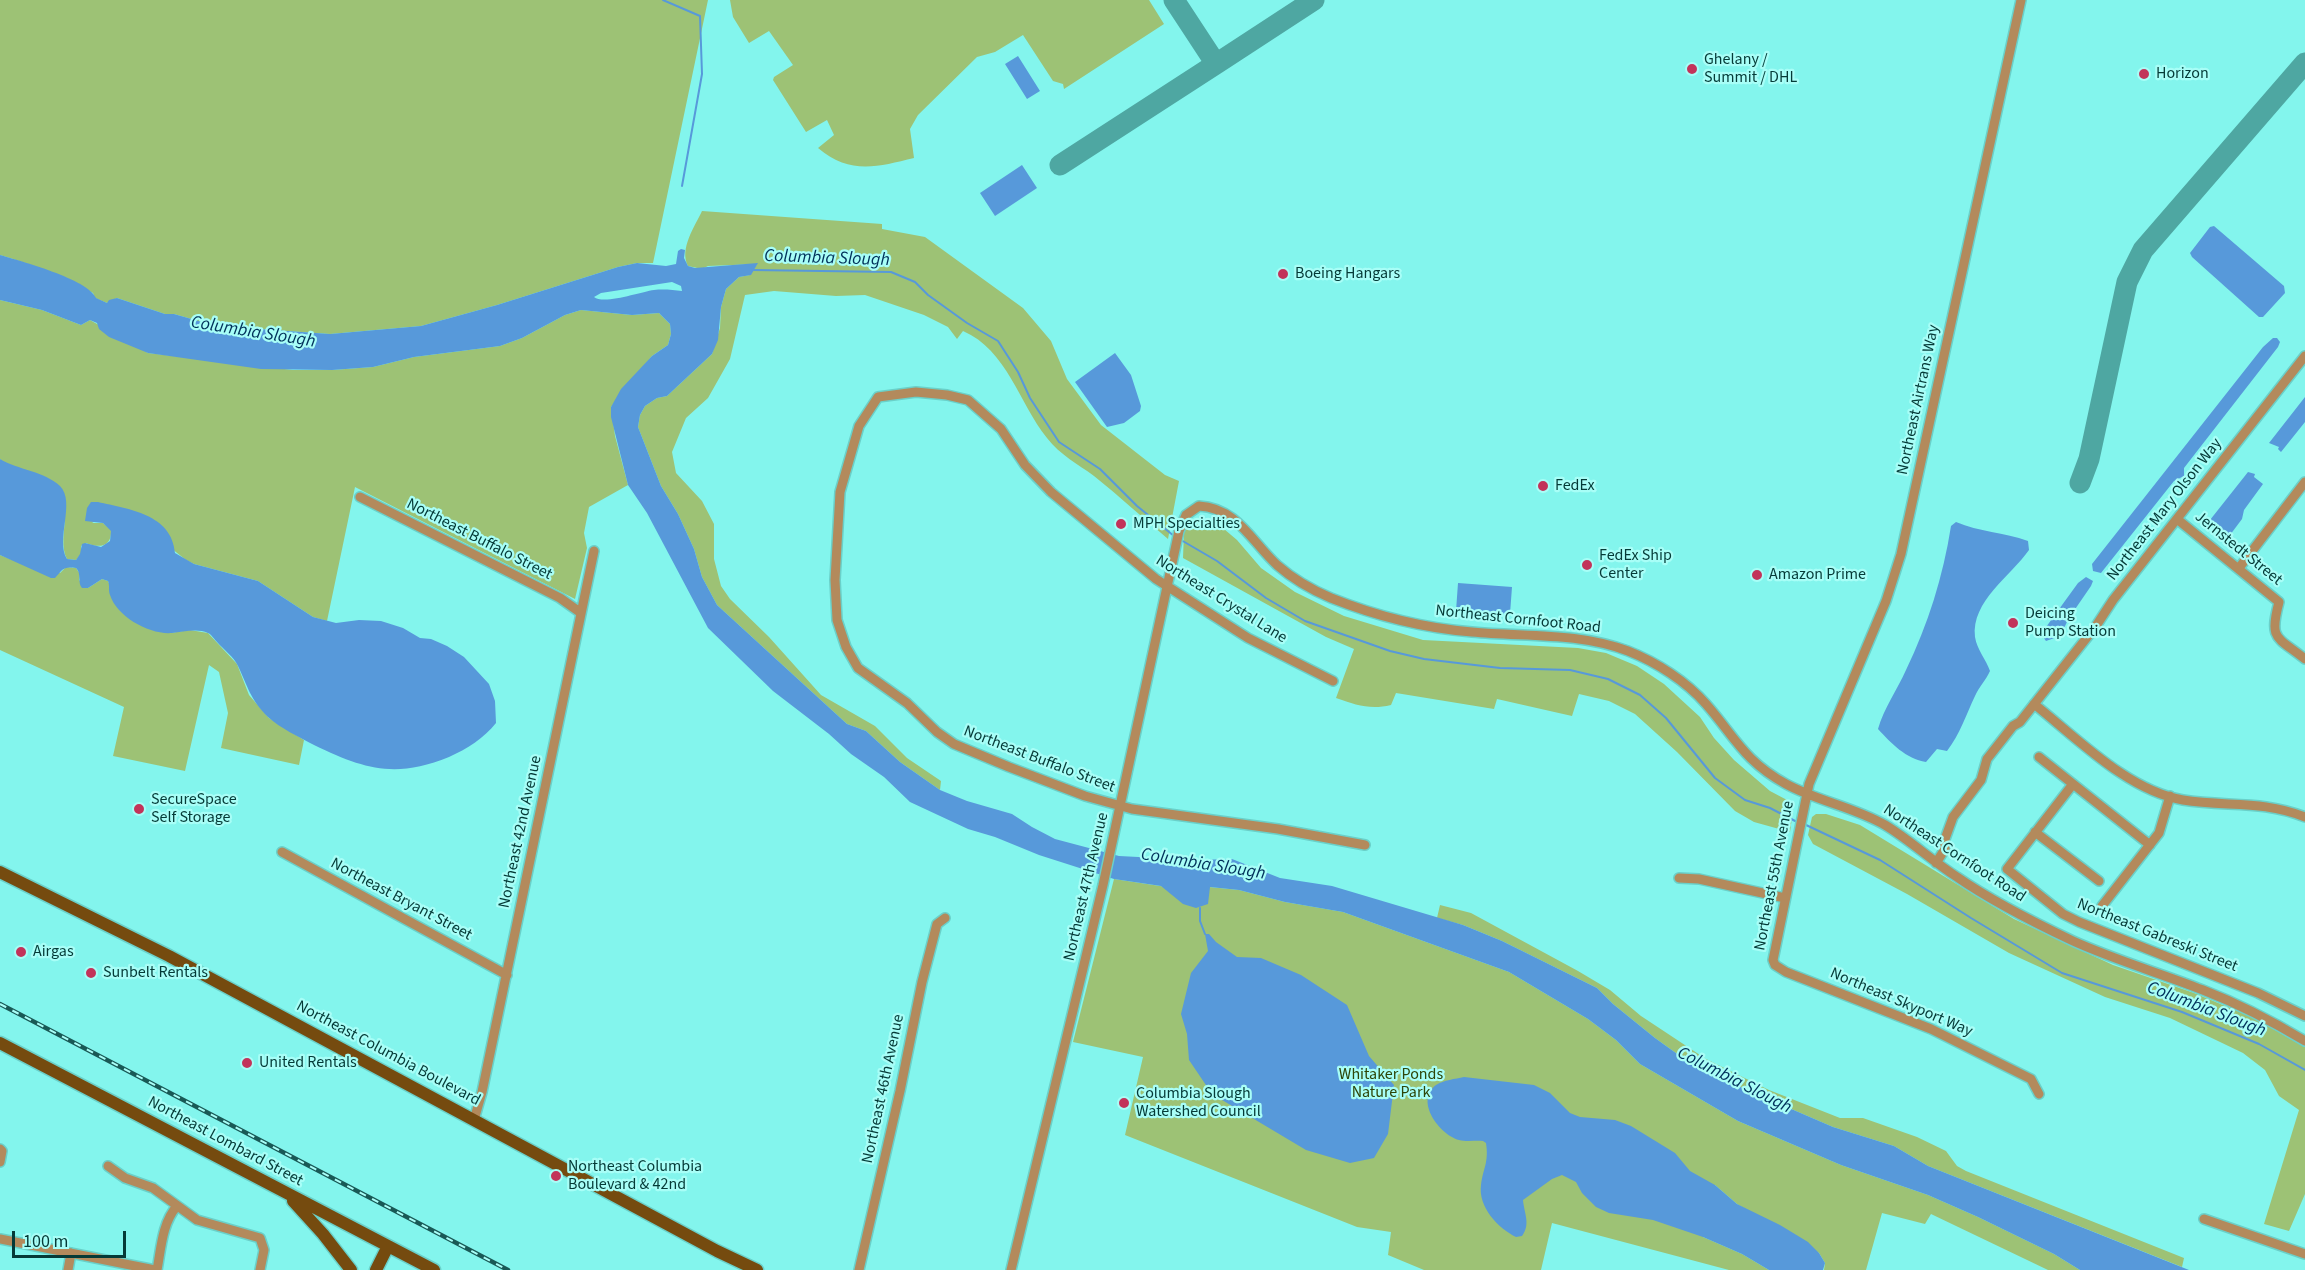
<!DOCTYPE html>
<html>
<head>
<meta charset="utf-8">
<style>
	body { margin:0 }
	#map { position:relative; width:2305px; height:1270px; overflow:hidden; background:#83f5ed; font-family:"Source Sans 3",sans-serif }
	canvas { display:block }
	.scale { position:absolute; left:12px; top:1231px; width:114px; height:27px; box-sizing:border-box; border:3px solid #043a37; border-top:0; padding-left:8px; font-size:18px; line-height:21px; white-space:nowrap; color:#043a37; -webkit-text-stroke:4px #a8fef7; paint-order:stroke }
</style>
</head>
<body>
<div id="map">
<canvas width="2305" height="1270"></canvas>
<div class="scale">100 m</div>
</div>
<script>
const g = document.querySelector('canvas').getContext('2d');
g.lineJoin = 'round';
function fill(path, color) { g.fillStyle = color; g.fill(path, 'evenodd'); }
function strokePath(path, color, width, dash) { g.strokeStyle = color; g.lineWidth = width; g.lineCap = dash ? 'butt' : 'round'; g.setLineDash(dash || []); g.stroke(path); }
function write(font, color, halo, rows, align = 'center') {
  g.font = font + ' "Source Sans 3",sans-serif'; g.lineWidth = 4.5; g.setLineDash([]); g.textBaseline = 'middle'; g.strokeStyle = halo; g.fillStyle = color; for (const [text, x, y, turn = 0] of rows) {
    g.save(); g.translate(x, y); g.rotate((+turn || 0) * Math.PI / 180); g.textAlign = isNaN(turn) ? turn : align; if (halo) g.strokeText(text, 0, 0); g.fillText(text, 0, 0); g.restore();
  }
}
fill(new Path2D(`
	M0,0H708L653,263H637L618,267L497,305L421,326L330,334L216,326L174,314H165L117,298L107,303L95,298L93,293C63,275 33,265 0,255Z
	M730,0H1149L1164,24L1064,89L1063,84L1053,81L1023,35L995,52L977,57L918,115L910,129L914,158C877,167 850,175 818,148L834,135L827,120L806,132L773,80L774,77L793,65L769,31L749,43L733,17Z
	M702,211L882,224V229L925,237L1023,308L1051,341L1067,379L1101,425L1165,475L1179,481L1168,539C1143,518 1119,496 1094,476C1078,464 1060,455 1047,438C1019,403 1007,350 963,331L957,339L948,327L924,315L865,295L836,296L774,291L745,295L730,359L708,398L686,418L672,452L676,473L702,501L714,524V559L721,586L730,599L769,637L821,695L875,726L907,758L941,781L940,790L900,762L866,731L847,724L717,605L702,577L694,549L678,514L661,486L638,427L640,415L645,406L657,398L667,396L712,354L720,328L721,307L726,289L739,277L750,275L757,264L708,266L702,269L688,266C679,249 695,226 702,211Z
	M0,300L42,310L81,325L90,320L148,353L293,370H332L373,367L414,357L500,346L522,338L565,315L581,310L632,315L659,313L670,324L671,334L668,345L652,356L611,407L615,436L628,485L589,507L584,533L587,548L575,599L355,487L327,621L313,617L258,581L194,564L186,560L119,507L92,523H103L111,530C112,548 98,548 86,543L81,546V554L76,560L67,559C61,548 64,532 65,519L0,459Z
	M1206,523L1224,529L1237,540L1261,568L1295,592L1344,616L1423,640L1578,648L1606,653L1637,666L1664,684L1700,717L1714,738L1734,760L1770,791L1787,800L1793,810L1790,832L1754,822L1735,811L1677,752L1635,714L1609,701L1579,694L1572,716L1497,699L1494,709L1396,693L1391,705C1370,710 1356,705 1336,698L1354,649L1326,637L1183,558L1184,531L1190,525Z
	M0,555L25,565L60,573L66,567L76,568L80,574L79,580L88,588L102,579L108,581L110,586L170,633L190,630L208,633L237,664L249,695L269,718L304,740L299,765L221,748L228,713L219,672L209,665L185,771L113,756L124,707L0,650Z
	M1816,814H1826L1860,825L2014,919L2113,965L2194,993L2254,1018L2305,1047V1194L2289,1231L2264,1224L2299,1110L2279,1096L2265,1070L2243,1053L2170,1018L2105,997L2009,953L1907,894L1813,844L1808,835L1812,817Z
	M1114,879L1180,889L1209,887L1239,890L1285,902L1343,912L1509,972L1588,1019L1616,1040L1640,1064L1738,1121L1841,1165L1928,1195L1978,1217L2054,1254L2080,1270H2048L1931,1214L1925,1224L1882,1213L1866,1270H1824L1825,1263L1819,1253L1737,1204L1715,1185L1703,1237L1742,1254L1769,1270H1729L1552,1223L1541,1270H1424L1388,1255L1391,1232L1357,1227L1125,1135L1143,1057L1073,1042Z
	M1440,905L1471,913L1578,971L1610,990L1641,1016L1706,1059L1769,1090L1840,1118H1863L1917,1137L1946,1151L1957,1166L1966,1171L2184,1258L2182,1267L1928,1166L1894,1146L1833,1127L1724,1080L1680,1056L1655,1038L1613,1004L1597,988L1502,941L1463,925L1437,918Z`), '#9dc275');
fill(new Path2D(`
	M1018,56L1040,91L1027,99L1005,64Z
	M1022,165L1037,188L995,216L980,193Z
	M2214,226L2284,286L2285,293L2263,317H2259L2192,257L2190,253L2210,227Z
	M681,249L685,250L684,258L688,266L695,268L758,263L751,275L739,277L726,289L721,307L718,340L712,354L667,396L657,398L645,406L640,415L638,427L661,486L678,514L694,549L702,577L717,605L847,724L866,731L900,762L940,790L967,801L1012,814L1032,827L1055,839L1119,856L1196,860L1232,859L1280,878L1332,886L1463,925L1502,941L1597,988L1613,1004L1655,1038L1680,1056L1724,1080L1833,1127L1894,1146L1928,1166L2189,1270H2080L2054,1254L1978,1217L1928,1195L1841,1165L1738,1121L1640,1064L1616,1040L1588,1019L1509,972L1343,912L1285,902L1239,890L1210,887L1208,904L1196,908L1183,904L1161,886L1114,879L1039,855L995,837L968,829L910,802L884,777L851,754L829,734L773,691L708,628L647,513L628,485L611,417V407L621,389L652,356L668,345L671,334L670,324L659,313L632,315L581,310L565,315L522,338L500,346L414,357L373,367L332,370L261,369L148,353L109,337L99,329L97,323L90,320L81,325L42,310L0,300V255C20,261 88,279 96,298L107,303L109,300L117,298L165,314H174L216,326L330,334L421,326L497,305L618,267L637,263L666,266L676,264L678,251ZM672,282L681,286L682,291C673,290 664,289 654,290C640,292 604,305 594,297L601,293Z
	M2273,338H2277L2280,342L2278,347L2184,468V476L2174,481L2101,573L2093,571L2092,564L2263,347Z
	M1115,353L1131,375L1141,406L1140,411L1124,423L1107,427L1075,382Z
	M2305,397V422L2281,452L2278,449L2279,447L2269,443Z
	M0,459C18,470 44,471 60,486C76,502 55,540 67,559L76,560L80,554L82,544L85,543L101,547L110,541L111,531L103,523L85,521L87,508L91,502H98C128,509 172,514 175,553L194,564L258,581L313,617L336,623L359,620L381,621L403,628L420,638L431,639L447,646L464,657L489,684L495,701L496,723C484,738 467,749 449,757C395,779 364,769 314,745C299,737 280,728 268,717C250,699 248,687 238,666C234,657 224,650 217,642C215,640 211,634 208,633C197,628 183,632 172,633C150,635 117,617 110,595C108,590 110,586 108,581L102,579L88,588H82C77,582 82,574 76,568C63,566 63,569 55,578H51L0,555Z
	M2248,472L2255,474L2254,477L2263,484L2244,510L2242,519L2230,535L2210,520Z
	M1956,522C1979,532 2004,532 2028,541L2029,550C2011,576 1971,601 1975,637C1977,650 1986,659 1990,671C1986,680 1979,687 1975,696C1966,715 1960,734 1947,751L1937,749L1926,762C1906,759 1891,743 1878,729C1884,708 1897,690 1906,670C1928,624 1943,577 1951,526Z
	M2086,577L2093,581L2091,586L2069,618L2060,636L2046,641L2041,634L2078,583Z
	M1458,583L1512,587L1510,614L1456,611Z
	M1205,934H1209L1216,942L1237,957L1261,958L1301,975L1347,1005L1369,1056L1394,1085L1388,1134L1374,1158L1350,1163L1306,1150L1212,1094L1189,1060L1187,1034L1181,1014L1191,973L1208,951Z
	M1464,1077L1534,1085L1550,1093L1570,1113L1580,1117L1615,1120L1631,1126L1675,1153L1690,1171L1715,1185L1737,1204L1780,1225L1808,1242L1819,1253L1825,1263L1823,1270H1769L1742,1254L1703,1237L1653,1220L1609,1213L1596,1207L1582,1193L1576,1182L1562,1175L1552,1179L1523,1200C1524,1213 1531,1224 1522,1236L1516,1237C1498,1228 1478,1207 1481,1185C1483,1168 1489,1163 1486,1143L1483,1141C1476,1140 1467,1142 1459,1140C1440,1135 1414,1101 1436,1085C1444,1080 1455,1079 1464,1077Z`), '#5799da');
strokePath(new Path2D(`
	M663,0L700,16L702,74L682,186
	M752,270L891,272L915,282L928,295L967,323L998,341L1018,372L1030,398L1059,442L1100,469L1137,506L1174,536
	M1181,540L1217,561L1266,598L1305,621L1390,651L1424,659L1500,668L1570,670L1608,679L1640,695L1666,718L1715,778L1745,800L1770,808L1799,823
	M1804,824L1880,860L1971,918L2062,973L2182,1012L2259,1044L2305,1070
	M1200,908V921L1205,934`), '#5799da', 2);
strokePath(new Path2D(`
	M1174,0L1216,64L1314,0
	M1060,165L1216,64
	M2080,483L2089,459L2127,282L2143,250L2305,63`), '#4ea7a2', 21);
const minor = new Path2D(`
	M2021,0L1901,554L1886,601L1809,784L1773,960L1775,965L1786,972L1931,1029L2031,1079L2039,1094
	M360,497L560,598L581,613
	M2177,519L2279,602C2269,640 2276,636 2305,659
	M2239,568L2305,482
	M1333,681L1248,638L1156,579L1051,492L1025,465L1001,429L968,400L947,395L916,392L878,397L859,426L840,492L835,580L837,620L846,647L858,668L907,703L937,732L954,744L1009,767L1085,796L1132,809L1278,829L1365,845
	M2034,704C2077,738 2128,791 2183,800C2227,807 2262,800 2305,817
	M2039,757L2150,845
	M2073,784L2007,869L2063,914L2079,922L2258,993L2305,1016
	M2035,832L2099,881
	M282,852L507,975
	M1936,863L1945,849V839L1953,817L1981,780L1987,759L2013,726L2020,722L2096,626L2113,600L2305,356
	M1679,878L1699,879L1785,898
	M2102,906L2159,833L2170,796
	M474,1120L482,1092L594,551
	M0,1149L2,1151L0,1162
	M108,1166L125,1178L153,1188L197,1220L260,1238L264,1250L260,1270
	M2204,1219L2305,1254
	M0,1239L155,1270
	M68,1270L71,1253
	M157,1270C161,1249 162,1223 177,1206
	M859,1270L900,1091L922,982L937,924L945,918
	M1011,1270L1103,885L1179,531L1186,515L1199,506C1237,508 1252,542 1277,565C1293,579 1312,590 1331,598C1376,616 1423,628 1472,632C1524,637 1578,632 1628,651C1656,662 1686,681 1706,704C1735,737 1744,761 1786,784C1817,801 1854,807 1885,825C1910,840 1932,861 1957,877C1993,902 2033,922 2073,941C2115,960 2160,973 2203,990C2239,1004 2272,1021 2305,1041`);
const major = new Path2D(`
	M0,872L169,956L717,1251L757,1270
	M0,1043L434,1270
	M293,1201L323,1234L351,1270
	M376,1270L388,1246`);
strokePath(minor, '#6ad0c9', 12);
strokePath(major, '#6ad0c9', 15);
strokePath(minor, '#b38a5c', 9);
strokePath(major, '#754b0f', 12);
const rail = new Path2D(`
	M0,1004L508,1270`);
strokePath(rail, '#195956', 4.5);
strokePath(rail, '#a8fef7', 2, [7]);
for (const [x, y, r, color] of [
	[1692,69,6,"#c2335a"],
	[2144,74,6,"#c2335a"],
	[1283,274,6,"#c2335a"],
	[1543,486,6,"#c2335a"],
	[1121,524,6,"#c2335a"],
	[1587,565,6,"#c2335a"],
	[1757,575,6,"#c2335a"],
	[2013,623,6,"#c2335a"],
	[139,809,6,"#c2335a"],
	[21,952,6,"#c2335a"],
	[91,973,6,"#c2335a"],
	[247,1063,6,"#c2335a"],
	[1124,1103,6,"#c2335a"],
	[556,1176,6,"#c2335a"]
]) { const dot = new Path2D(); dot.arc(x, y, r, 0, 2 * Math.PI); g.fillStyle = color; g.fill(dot); strokePath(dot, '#a8fef7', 2); }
write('16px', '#043a37', '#a8fef7', [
	["Ghelany /",1704,60],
	["Summit / DHL",1704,78],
	["Horizon",2156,74],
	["Boeing Hangars",1295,274],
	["FedEx",1555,486],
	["MPH Specialties",1133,524],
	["FedEx Ship",1599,556],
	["Center",1599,574],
	["Amazon Prime",1769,575],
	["Deicing",2025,614],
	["Pump Station",2025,632],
	["SecureSpace",151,800],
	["Self Storage",151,818],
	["Airgas",33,952],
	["Sunbelt Rentals",103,973],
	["United Rentals",259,1063],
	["Columbia Slough",1136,1094],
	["Watershed Council",1136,1112],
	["Northeast Columbia",568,1167],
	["Boulevard & 42nd",568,1185]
], 'left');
write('16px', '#043a37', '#a8fef7', [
	["Northeast Airtrans Way",1919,400,-78],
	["Northeast Mary Olson Way",2165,510,-52],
	["Northeast Buffalo Street",479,540,27],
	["Jernstedt Street",2238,549,39],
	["Northeast Crystal Lane",1221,600,32],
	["Northeast Cornfoot Road",1518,620,6],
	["Northeast Buffalo Street",1039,760,21],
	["Northeast 42nd Avenue",521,832,-78],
	["Northeast Cornfoot Road",1954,854,33],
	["Northeast 55th Avenue",1775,876,-79],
	["Northeast 47th Avenue",1087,887,-77],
	["Northeast Bryant Street",401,900,28],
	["Northeast Gabreski Street",2157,936,22],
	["Northeast Skyport Way",1901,1003,23],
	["Northeast Columbia Boulevard",388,1054,28],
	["Northeast 46th Avenue",884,1089,-78],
	["Northeast Lombard Street",225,1142,28]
]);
write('16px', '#2d4508', '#a8fef7', [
	["Whitaker Ponds",1391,1075],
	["Nature Park",1391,1093]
]);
write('italic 18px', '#00315a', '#a8fef7', [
	["Columbia Slough",827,259,2],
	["Columbia Slough",253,333,9],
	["Columbia Slough",1203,865,9],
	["Columbia Slough",2206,1010,21],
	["Columbia Slough",1734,1081,27]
]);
</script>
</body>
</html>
